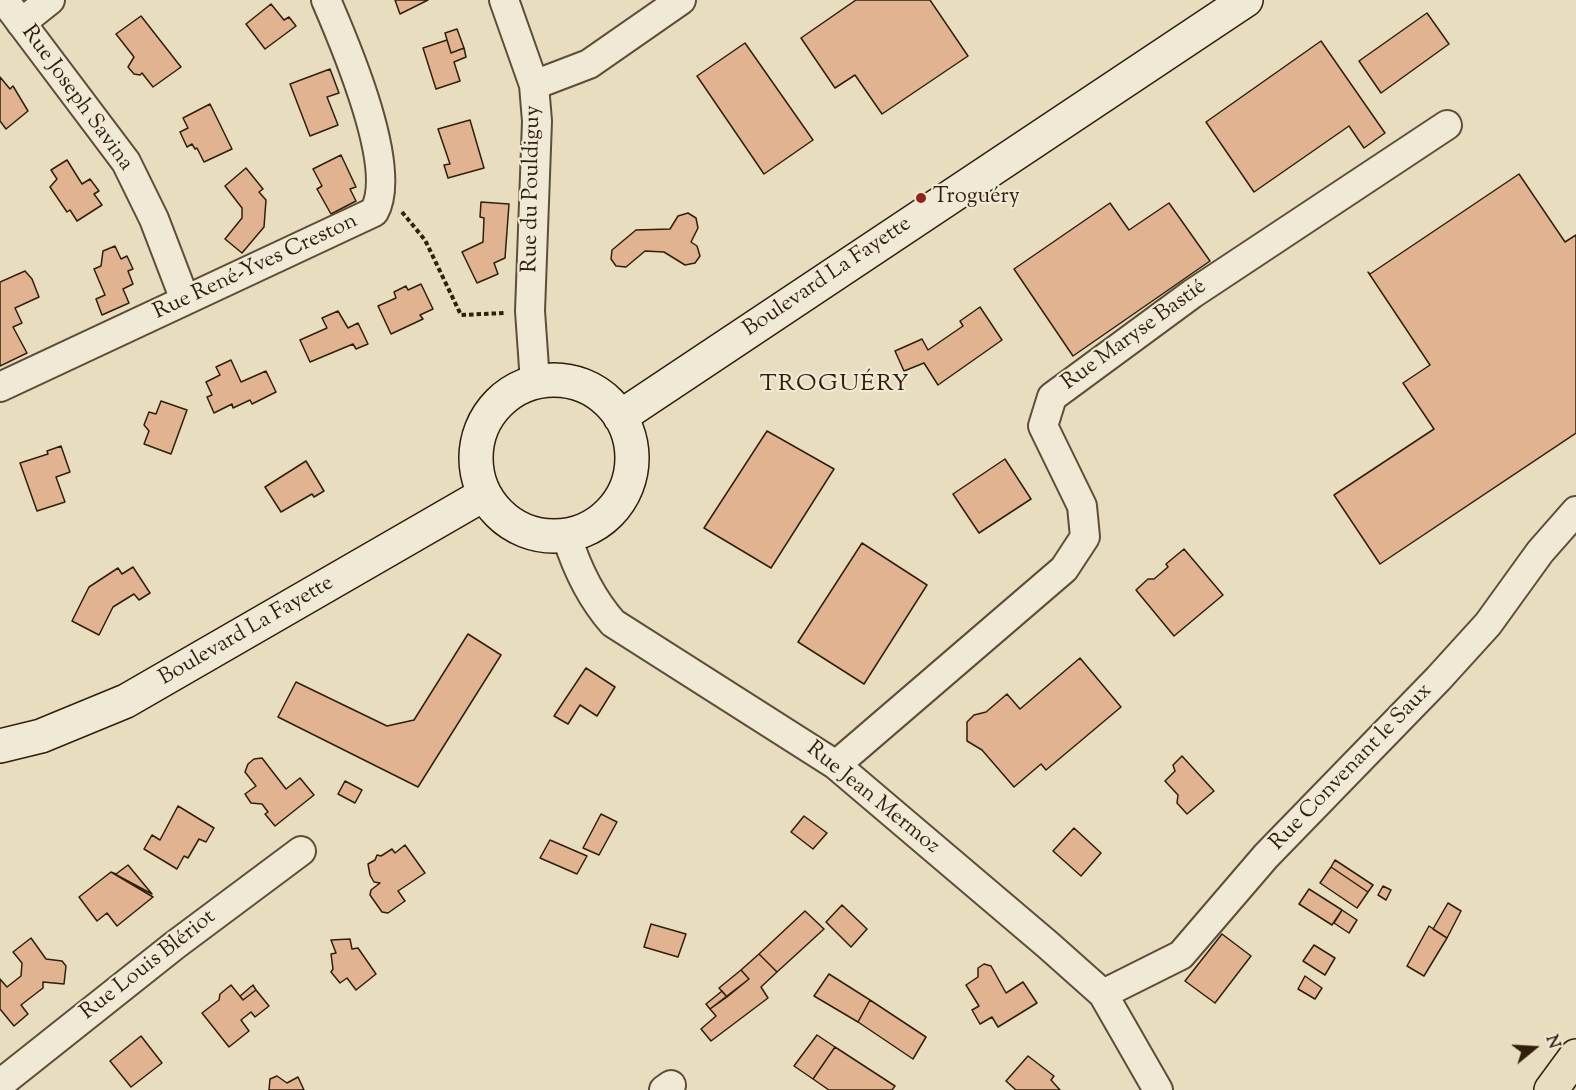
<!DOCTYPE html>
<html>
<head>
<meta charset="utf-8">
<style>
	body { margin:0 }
	#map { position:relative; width:1576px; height:1090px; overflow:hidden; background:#e8ddbf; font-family:"Sorts Mill Goudy",serif }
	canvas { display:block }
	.north { position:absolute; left:1504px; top:1018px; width:60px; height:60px; -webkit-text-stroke:4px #f0e9d5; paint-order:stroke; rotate:72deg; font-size:16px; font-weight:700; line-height:24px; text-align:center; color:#301f0b }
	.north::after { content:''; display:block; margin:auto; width:21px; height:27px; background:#301f0b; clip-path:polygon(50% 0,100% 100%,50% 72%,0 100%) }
</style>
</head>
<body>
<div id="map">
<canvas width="1576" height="1090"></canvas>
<div class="north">N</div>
</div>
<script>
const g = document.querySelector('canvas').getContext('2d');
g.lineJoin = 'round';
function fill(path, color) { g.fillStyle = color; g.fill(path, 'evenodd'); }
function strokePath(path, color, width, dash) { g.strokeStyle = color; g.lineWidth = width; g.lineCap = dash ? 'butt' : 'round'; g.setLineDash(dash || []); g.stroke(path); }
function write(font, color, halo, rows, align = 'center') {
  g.font = font + ' "Sorts Mill Goudy",serif'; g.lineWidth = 4.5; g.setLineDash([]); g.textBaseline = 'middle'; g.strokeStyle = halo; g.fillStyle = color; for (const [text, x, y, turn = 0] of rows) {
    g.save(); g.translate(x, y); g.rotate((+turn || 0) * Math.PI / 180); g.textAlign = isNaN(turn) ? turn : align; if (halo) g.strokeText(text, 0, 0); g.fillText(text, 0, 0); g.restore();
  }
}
const building = new Path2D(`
	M395,0H428L400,14Z
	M856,0H930L968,56L882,114L855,75L835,88L801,38Z
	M271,4L284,20L289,17L296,26L265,49L246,24Z
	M1427,13L1449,44L1381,93L1359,61Z
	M141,16L181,67L153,87L142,73L140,75L134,74L128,67L134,57L116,34Z
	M457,29L464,48L451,53L445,33Z
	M447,40L451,53L464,48L466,57L454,62L460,81L436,89L423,48Z
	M1321,41L1385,133L1364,148L1349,126L1254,192L1206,122Z
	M745,43L813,140L764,174L697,76Z
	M330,69L339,93L327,97L338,125L310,136L290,84Z
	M0,77L10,89L13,86L28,111L6,129L0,121Z
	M210,104L232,149L204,162L197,148L195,149L192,144L187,147L180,132L188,128L183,118Z
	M470,120L484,168L448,178L444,165L450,164L438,129Z
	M341,155L356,187L350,189L356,201L331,214L317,189L322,186L313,169Z
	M67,160L82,184L90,179L99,191L94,194L102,205L77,221L70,210L67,212L50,187L57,179L51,170Z
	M246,168L263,189L259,192L266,200L264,227L242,253L225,239L242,218V208L225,186Z
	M1519,174L1565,242L1576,235V433L1380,564L1334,495L1434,429L1403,383L1430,365L1368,272L1370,274Z
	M481,202L509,204L505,258L494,263L498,274L477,283L462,252L483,242L484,218L480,217Z
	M1110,203L1129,230L1169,203L1210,261L1073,356L1014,269Z
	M688,213L696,218L698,228L691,242L697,246L700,256L695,263L685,265L664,252L645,251L626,267L616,266L611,259L612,250L636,230L670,229L678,216Z
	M115,246L121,259L127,256L133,269L128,271L133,284L123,289L129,303L102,315L96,299L105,295L94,269L101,266L103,251Z
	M25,271L32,279L39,297L15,308L22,323L13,327L27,353L0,366V282Z
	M421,284L433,309L420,315L423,319L391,334L378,306L396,298L394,292L406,286L408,290Z
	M980,307L1002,340L938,385L924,363L904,371L895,351L922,339L928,350L963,326L960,321Z
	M338,311L348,328L358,323L368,344L356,349L353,344L310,362L300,340L327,328L322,318Z
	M231,360L241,382L266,371L276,392L252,404L250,400L233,408L232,404L214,413L207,397L212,395L206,382L220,375L216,367Z
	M161,401L187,410L171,454L144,444L149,431L144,425L149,412L156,414Z
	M767,431L834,469L771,568L704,528Z
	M61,446L70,472L56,477L65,502L37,511L20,463L48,454L47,451Z
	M1005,459L1031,499L979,533L953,494Z
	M306,461L324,491L314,497L312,494L281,512L265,487Z
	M862,543L927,585L864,684L798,642Z
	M1184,549L1223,595L1174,636L1136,590L1148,579H1154L1168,567L1166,564Z
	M133,567L150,593L139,600L134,594L113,607L99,635L72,621L89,587L118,568L122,574Z
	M468,634L501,655L418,787L278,717L296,682L387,726L414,720Z
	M1080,658L1121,707L1046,770L1041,764L1014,787L982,750L967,741V722L974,715L986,712L1007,694L1020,709Z
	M586,668L615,687L597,716L580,705L568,724L554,716Z
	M1182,756L1214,791L1187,814L1177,803L1178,795L1165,781L1175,771L1173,765Z
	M262,758L286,789L300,778L314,795L275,826L265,814L268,812L262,804L251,803L245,794L256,786L245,772L248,764L254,759Z
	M345,781L362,790L355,803L338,794Z
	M178,806L214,828L206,842L199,839L188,858L184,856L177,869L144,849L152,835L160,840Z
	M601,814L617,822L599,855L583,848Z
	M804,816L827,833L813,849L791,832Z
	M1074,828L1101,853L1081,876L1053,851Z
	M550,840L587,856L577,874L540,858Z
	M405,845L425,873L398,891L405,901L388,913L382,912L370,895L371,890L380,883L374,882L370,875L368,864L375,860L377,855L381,856L392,849L395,853Z
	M1335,860L1373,885L1368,892L1331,867Z
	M128,865L152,894L111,872L116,874Z
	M1331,867L1368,892L1357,908L1320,883Z
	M111,872L153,897L117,926L107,913L97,921L79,897Z
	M1383,886L1391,890L1386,900L1378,895Z
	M1309,889L1342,910L1332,925L1299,904Z
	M1448,903L1461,911L1447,938L1433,929Z
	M842,905L867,929L851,947L826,922Z
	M1342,910L1357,920L1349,933L1334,923Z
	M805,911L824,929L777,972L759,954Z
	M651,924L686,934L678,957L644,947Z
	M1429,926L1447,938L1424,976L1407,966Z
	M1222,934L1251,956L1215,1003L1185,981Z
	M31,938L46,959L62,961L66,966L64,984L43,982V988L21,1005L28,1014L14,1026L0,1009V979L7,987L21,976L22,963L13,952Z
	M350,939L352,949L358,948L376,974L356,990L347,978L340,983L331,972L333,969L331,954L336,953L331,940Z
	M1314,945L1335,958L1325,975L1303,961Z
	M759,954L777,972L761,987L768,998L711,1041L701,1029L716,1016L710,1009L749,979L741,970Z
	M984,964L991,966L1006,993L1023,982L1037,1003L998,1027L992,1017L980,1024L972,1010L979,1006L966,985L978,977V968Z
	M741,970L749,979L727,997L719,988Z
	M829,974L870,1000L858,1022L814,996Z
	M1305,976L1322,988L1315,999L1298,989Z
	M231,985L243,1000L256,990L269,1006L255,1017L251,1012L241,1020L249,1031L229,1047L202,1013L219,1000L220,994Z
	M253,985L256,990L243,1000L240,996Z
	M722,991L727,997L710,1009L706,1004Z
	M870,1000L926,1037L913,1059L858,1022Z
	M817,1035L835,1047L813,1079L794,1066Z
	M141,1036L162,1063L131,1087L110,1061Z
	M835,1047L895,1086L892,1090H829L813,1079Z
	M1028,1056L1054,1076L1051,1080L1060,1090H1016L1006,1081Z
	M277,1076L287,1083L298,1077L304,1090H269L270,1079Z`);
fill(building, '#e1b391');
strokePath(building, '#301f0b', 1.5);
const street = new Path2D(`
	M4,0L126,162L154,219L185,300
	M504,0L534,85L537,121L530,311L535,382
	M21,23L50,0
	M534,85L589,64L681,0
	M0,387L374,212C399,169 345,44 326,0
	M567,537C577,569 591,598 613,623L836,765L1048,945L1103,994L1158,1090
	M836,765L1064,569L1085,537L1082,506L1043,426L1052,397L1192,294L1447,125
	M1103,994L1181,955L1266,856L1438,679L1488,624L1540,552L1576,511
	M0,1084L175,945L301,851
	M664,1090L671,1085`);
const secondary = new Path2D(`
	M476 458a78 78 0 1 1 156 0a78 78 0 1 1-156 0Z
	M620,417L1246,0
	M0,746L41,736L126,701L483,495`);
const primary = new Path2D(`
	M1551,1090L1576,1056`);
strokePath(street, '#5e4e38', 32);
strokePath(secondary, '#301f0b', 36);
strokePath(primary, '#301f0b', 36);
strokePath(new Path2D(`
	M402,212L425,240L461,315L505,313`), '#301f0b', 4, [4.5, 3]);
strokePath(street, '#f0e9d5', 28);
strokePath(secondary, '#f0e9d5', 33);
strokePath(primary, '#e8ddbf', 33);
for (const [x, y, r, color] of [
	[921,198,6,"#8f2418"]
]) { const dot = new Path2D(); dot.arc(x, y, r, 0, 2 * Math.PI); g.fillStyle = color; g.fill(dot); strokePath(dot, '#f0e9d5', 2); }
write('22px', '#301f0b', '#f0e9d5', [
	["Rue Joseph Savina",76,99,54],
	["Rue du Pouldiguy",533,189,-89],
	["Rue René-Yves Creston",256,268,-25],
	["Boulevard La Fayette",828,278,-34],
	["Rue Maryse Bastié",1135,336,-36],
	["Boulevard La Fayette",247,632,-30],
	["Rue Convenant le Saux",1352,768,-46],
	["Rue Jean Mermoz",872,799,39],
	["Rue Louis Blériot",149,966,-38]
]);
write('22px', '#301f0b', '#f0e9d5', [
	["Troguéry",933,198]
], 'left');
g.letterSpacing = '1.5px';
write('24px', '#301f0b', '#f0e9d5', [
	["TROGUÉRY",835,386]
]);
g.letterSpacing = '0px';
</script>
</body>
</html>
